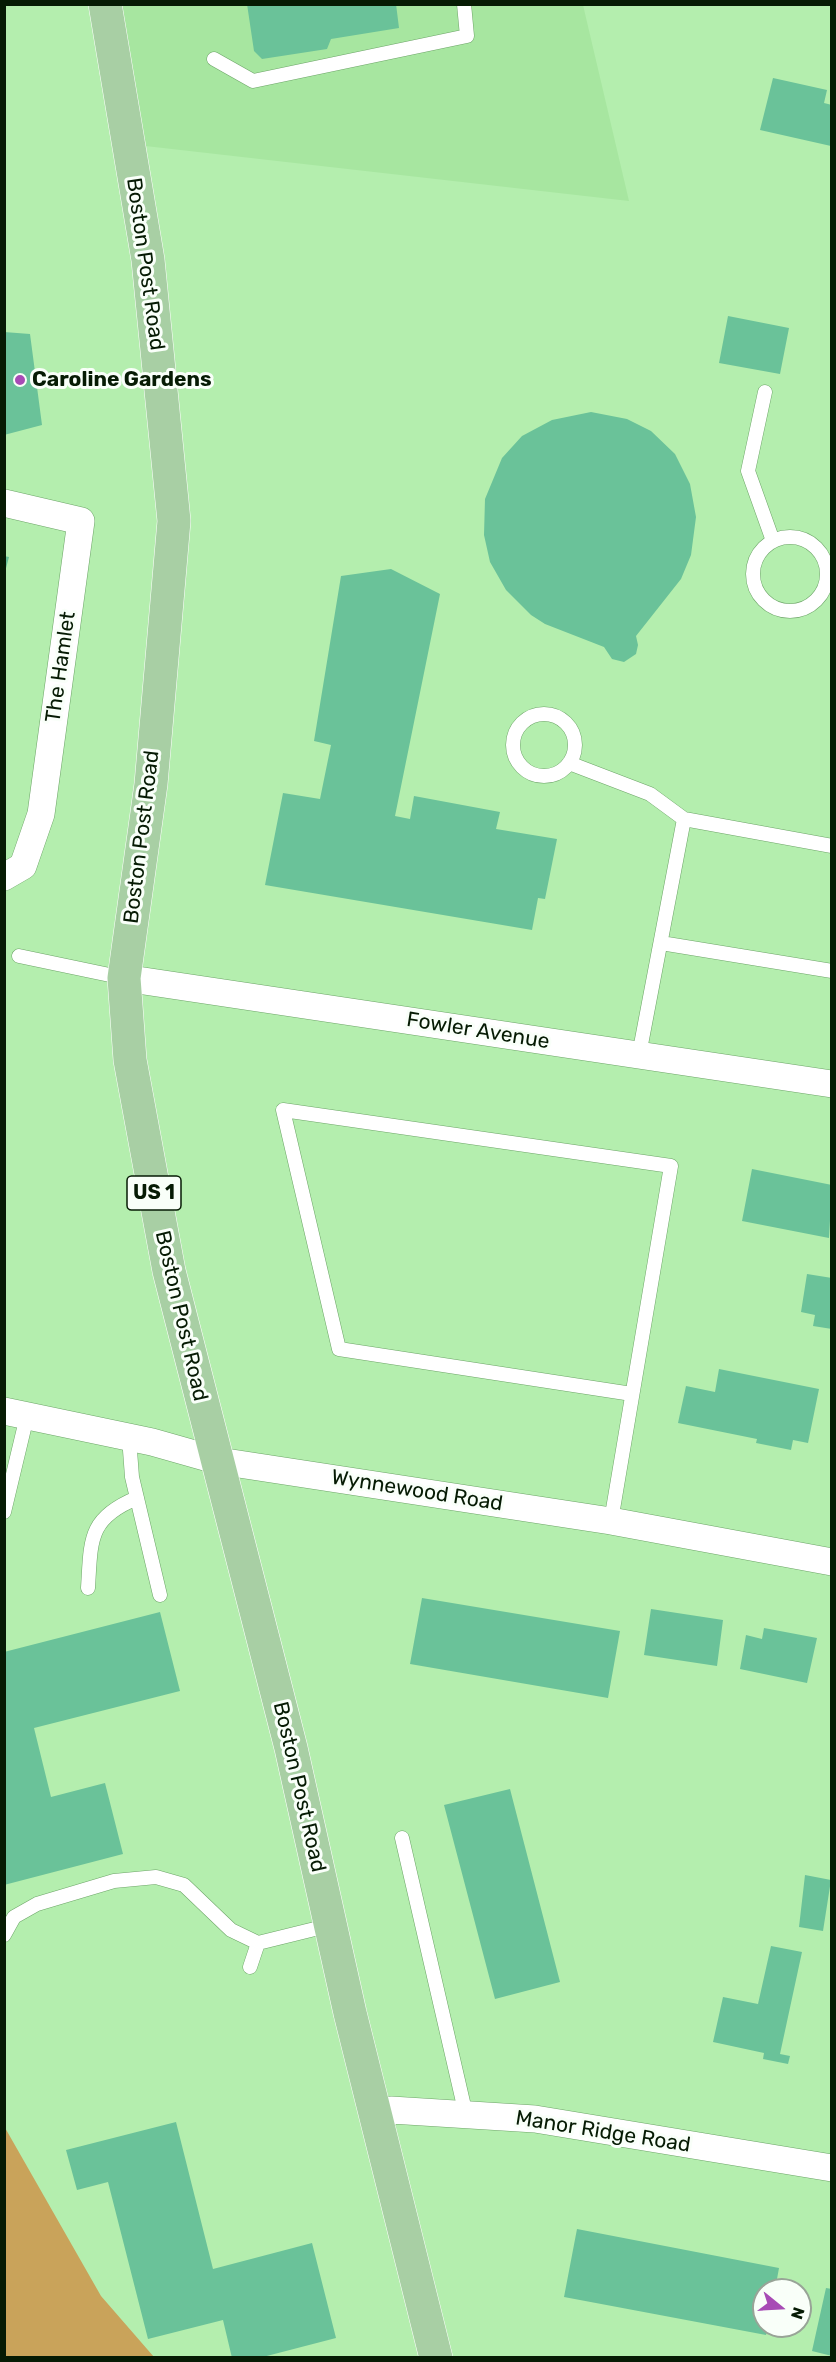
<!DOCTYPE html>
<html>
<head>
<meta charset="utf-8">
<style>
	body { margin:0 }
	#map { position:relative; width:836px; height:2362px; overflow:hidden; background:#b4eeae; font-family:Rubik,sans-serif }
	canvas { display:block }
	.frame { position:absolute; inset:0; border:6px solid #061b04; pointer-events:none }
	.north { position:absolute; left:752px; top:2278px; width:60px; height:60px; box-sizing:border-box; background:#f9fff9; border:2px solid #98a497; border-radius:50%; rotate:108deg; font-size:16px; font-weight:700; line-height:24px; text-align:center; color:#061b04 }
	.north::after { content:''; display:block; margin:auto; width:21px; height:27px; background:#a74bb5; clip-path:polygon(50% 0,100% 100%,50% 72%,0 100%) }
</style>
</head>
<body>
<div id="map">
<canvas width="836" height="2362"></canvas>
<div class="frame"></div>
<div class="north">N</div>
</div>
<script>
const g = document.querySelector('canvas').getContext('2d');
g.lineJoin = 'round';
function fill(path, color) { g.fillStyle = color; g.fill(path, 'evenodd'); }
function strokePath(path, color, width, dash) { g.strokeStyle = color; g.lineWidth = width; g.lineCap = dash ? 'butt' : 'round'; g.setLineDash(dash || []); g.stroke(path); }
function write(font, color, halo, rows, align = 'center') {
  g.font = font + ' Rubik,sans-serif'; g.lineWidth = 6; g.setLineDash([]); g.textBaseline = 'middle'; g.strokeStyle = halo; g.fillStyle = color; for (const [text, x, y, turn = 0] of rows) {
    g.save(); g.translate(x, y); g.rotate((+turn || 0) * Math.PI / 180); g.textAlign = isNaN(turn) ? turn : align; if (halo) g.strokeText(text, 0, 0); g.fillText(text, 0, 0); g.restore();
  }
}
fill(new Path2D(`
	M93,5H583L629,201L119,143Z`), '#a7e6a0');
fill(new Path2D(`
	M4,2126L101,2296L154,2357H5Z`), '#c9a35a');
fill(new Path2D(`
	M247,4H396L399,28L331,39L327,49L262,59L254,51Z
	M773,78L827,90L824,103L832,105L831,146L760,130Z
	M728,316L789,328L780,374L719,363Z
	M4,332L30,334L42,425L4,435Z
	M591,412L627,419L651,431L675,454L690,484L696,517L691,555L681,579L636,636L638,645L636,654L624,662L612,659L604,647L545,624L531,615L506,590L490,562L484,535L485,499L502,458L522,436L552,420Z
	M4,556L9,557L5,572H4Z
	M391,569L440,594L395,816L410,819L414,796L500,812L496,829L557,839L545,899L538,898L532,930L265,885L283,793L320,799L331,745L314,741L341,576Z
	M752,1169L832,1185L829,1238L742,1221Z
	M807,1274L832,1278V1329L813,1326L815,1315L801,1312Z
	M719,1369L819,1389L808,1443L793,1440L791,1450L756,1443L757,1439L678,1423L686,1386L715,1392Z
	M422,1598L620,1631L608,1698L410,1664Z
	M651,1609L723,1620L717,1666L644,1655Z
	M160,1612L180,1691L34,1728L51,1797L105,1783L123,1854L4,1885V1652Z
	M764,1628L817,1638L807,1683L740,1669L746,1635L762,1639Z
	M510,1789L560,1982L495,1999L444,1805Z
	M805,1875L831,1880L823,1931L799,1927Z
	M771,1946L802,1952L780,2054L790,2056L788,2064L763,2059L764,2053L713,2042L723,1997L758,2004Z
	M176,2122L213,2269L312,2243L336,2338L259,2358H232L223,2320L148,2339L108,2182L77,2190L66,2150Z
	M577,2229L779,2268L775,2290H764V2326H768L766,2335L564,2297Z
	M826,2288L832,2289V2356L812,2351Z`), '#6ac299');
const service = new Path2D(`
	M214,59L253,81L467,36L464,4
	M765,392L748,471L773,541
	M753 574a37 37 0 1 1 74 0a37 37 0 1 1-74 0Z
	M513 745a31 31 0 1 1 62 0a31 31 0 1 1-62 0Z
	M569,763L650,794L684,819
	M661,943L832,971
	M19,956L124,978
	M639,1055L684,819L832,846
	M129,1437L132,1477L160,1595
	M4,1512L27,1416
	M611,1521C631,1402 651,1284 671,1166L283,1110L339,1349L632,1394
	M88,1588C91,1540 88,1518 137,1498
	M402,1838L466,2115
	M4,1935L14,1917L37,1904L114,1881L156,1877L184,1885L231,1930L258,1943
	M250,1967L258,1943L331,1925`);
const minor = new Path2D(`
	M4,503L81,521L41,814L23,866L4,877
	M124,978L832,1084
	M4,1411L152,1442L219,1461L611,1521L832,1562
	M379,2122L391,2110L535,2119L832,2168`);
const primary = new Path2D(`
	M105,4L148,260L174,521L151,784L124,978L130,1060L169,1271L291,1748L350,2013L436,2358`);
strokePath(service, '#6da568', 15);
strokePath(minor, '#6da568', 28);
strokePath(primary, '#fff', 34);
strokePath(service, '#fff', 14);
strokePath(minor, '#fff', 27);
strokePath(primary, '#a8cfa4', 33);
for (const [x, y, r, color] of [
	[20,380,6,"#a74bb5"]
]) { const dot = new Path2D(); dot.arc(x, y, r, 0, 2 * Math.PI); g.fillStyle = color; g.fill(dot); strokePath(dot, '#f9fff9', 2); }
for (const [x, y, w] of [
	[154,1193,54]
]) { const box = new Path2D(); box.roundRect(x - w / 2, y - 17, w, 34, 4.5); g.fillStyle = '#f9fff9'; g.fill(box); strokePath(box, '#061b04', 1.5); }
write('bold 20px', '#061b04', null, [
	["US 1",154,1193]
]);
write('21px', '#061b04', '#f9fff9', [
	["Boston Post Road",145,264,82],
	["The Hamlet",61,667,-82],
	["Boston Post Road",142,837,-83],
	["Fowler Avenue",478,1031,9],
	["Boston Post Road",181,1316,77],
	["Wynnewood Road",417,1491,9],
	["Boston Post Road",299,1787,77],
	["Manor Ridge Road",603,2132,9]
]);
write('bold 21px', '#061b04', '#f9fff9', [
	["Caroline Gardens",32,380]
], 'left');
</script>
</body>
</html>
